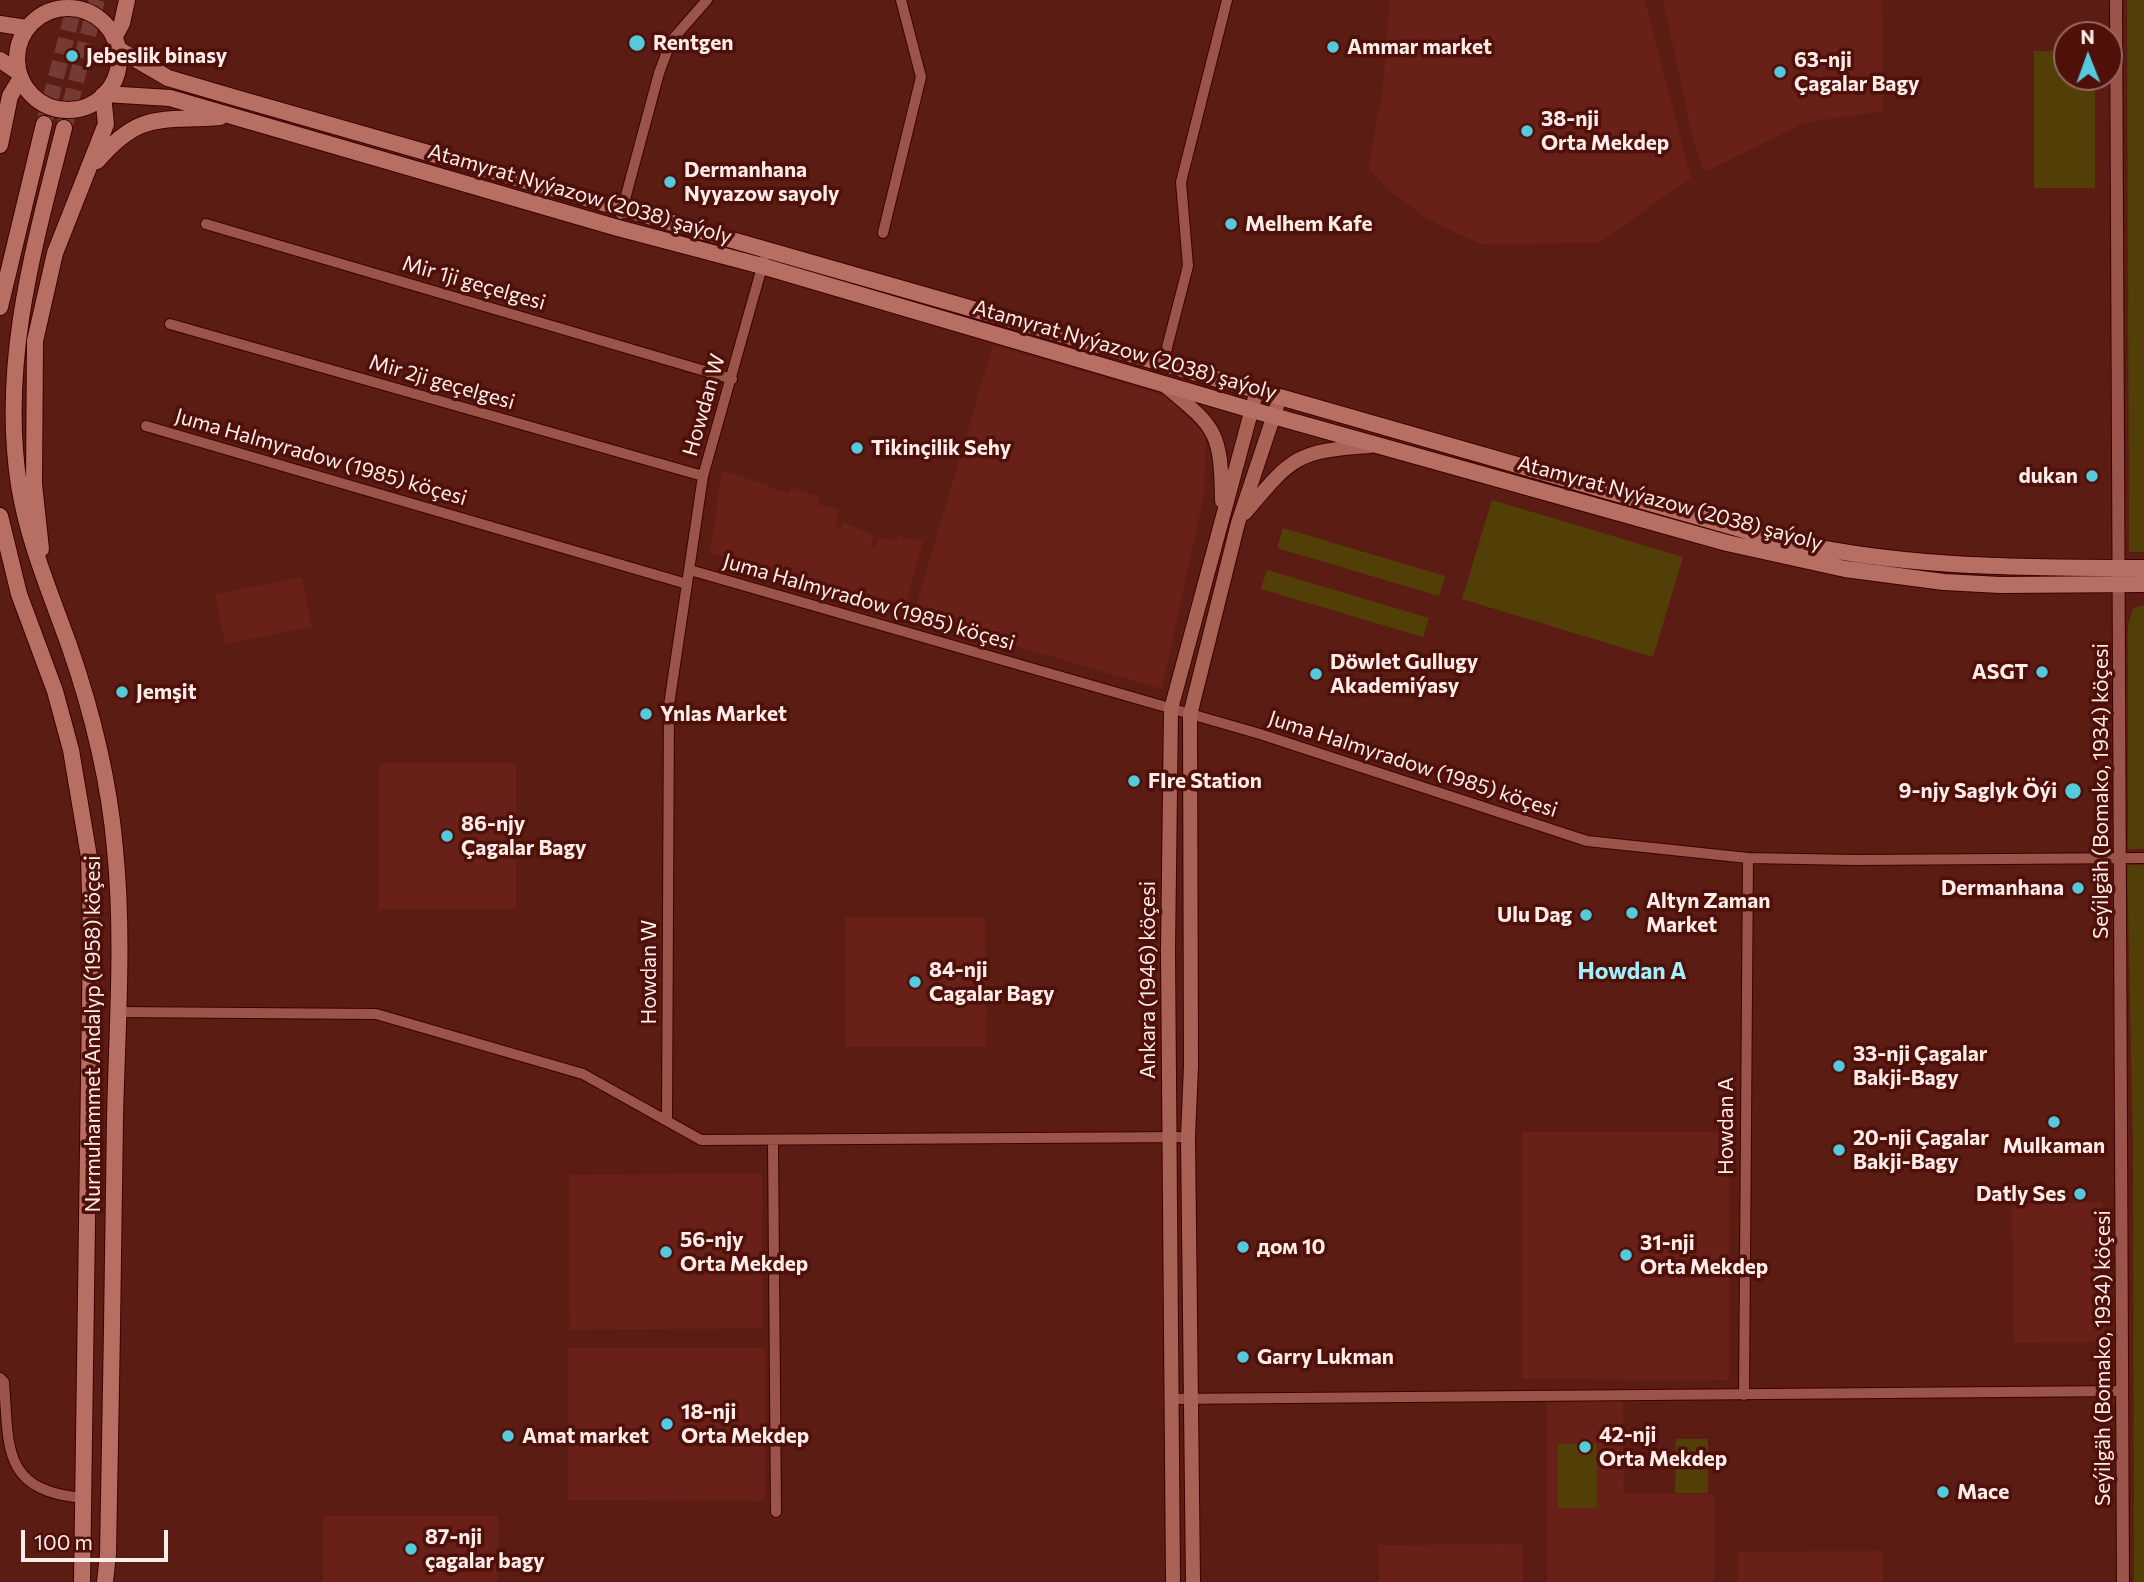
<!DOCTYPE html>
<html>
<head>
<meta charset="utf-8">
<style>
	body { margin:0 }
	#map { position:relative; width:2144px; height:1582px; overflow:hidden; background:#5b1c14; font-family:Commissioner,sans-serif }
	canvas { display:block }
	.north { position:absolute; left:2053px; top:21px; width:70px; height:70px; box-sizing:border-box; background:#4f100a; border:2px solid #956863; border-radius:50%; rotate:359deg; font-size:19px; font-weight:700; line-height:28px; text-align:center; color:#fdece9 }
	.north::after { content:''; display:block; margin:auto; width:24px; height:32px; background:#54cadd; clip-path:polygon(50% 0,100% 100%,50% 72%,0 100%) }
	.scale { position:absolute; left:21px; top:1530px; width:147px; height:32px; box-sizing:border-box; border:4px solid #fdece9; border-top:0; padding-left:9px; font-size:21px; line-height:24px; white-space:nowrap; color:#fdece9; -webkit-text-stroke:5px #4f100a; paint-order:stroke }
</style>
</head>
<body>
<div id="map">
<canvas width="2144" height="1582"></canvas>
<div class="north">N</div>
<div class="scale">100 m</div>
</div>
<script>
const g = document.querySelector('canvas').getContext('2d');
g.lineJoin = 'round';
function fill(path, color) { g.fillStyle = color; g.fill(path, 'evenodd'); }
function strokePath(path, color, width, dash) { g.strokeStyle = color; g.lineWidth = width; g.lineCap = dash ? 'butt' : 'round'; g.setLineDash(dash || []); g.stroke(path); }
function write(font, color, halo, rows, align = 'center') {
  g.font = font + ' Commissioner,sans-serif'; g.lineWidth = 7; g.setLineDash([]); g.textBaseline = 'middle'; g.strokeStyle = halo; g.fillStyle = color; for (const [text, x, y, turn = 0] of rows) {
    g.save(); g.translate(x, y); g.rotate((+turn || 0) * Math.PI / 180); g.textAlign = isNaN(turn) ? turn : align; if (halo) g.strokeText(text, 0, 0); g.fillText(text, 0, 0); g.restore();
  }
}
fill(new Path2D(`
	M1390,0H1645L1691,178L1599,243L1480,244L1425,218L1389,190L1368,168L1382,93Z
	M1663,0H1882L1883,111L1804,123L1707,171L1702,167L1694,144Z
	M993,345L1166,396L1206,434L1204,495L1162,689L913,616Z
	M722,470L789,493L791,487L819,497V505L839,509L835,527L842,528V522L873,535L871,545L875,547L878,537L896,541L898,536L923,541L904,611L710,553Z
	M302,577L312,627L225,644L215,594Z
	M379,763H516V909H378Z
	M845,917H985L986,1047H845Z
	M1522,1132H1729V1380L1522,1379Z
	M762,1173L763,1328L570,1330L569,1175Z
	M2103,1202L2105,1342L2014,1343L2012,1204Z
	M568,1348H765V1501L568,1500Z
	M1547,1400H1623L1624,1494H1714V1582H1547Z
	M323,1516H498V1582H323Z
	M1523,1544V1582H1379L1378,1545Z
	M1883,1551V1582H1738V1552Z`), '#682018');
fill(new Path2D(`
	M2127,0H2144V552H2129Z
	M2034,51H2067V77H2095V188H2034Z
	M1492,500L1683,557L1653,657L1462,599Z
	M1283,528L1445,576L1439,596L1277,548Z
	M1267,570L1429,618L1423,637L1261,589Z
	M2144,605V849H2128V624L2133,608Z
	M2127,865H2144V1582H2134L2133,1145Z
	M1676,1439H1708V1493H1675Z
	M1558,1444H1597V1508H1558Z`), '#513f07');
strokePath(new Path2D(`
	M44,124L76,0
	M64,128L97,0`), '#733b34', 16, [16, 8]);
const minor = new Path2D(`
	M621,214L659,73L671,41L707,0
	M206,224L732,379
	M883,233L921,77L901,0
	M170,324L703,476
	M1163,363L1188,266L1181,182L1227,0
	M146,426L687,584
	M690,570L1260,734L1587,841L1748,858L1856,860L2144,858
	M117,1012L376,1014L583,1074L701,1140L1188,1137
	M667,1119L669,705L703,476L764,260
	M773,1142L776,1512
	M0,1378L4,1382C9,1449 2,1490 82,1498
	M1744,1395L1748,858
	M1170,1399L2123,1391`);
const tertiary = new Path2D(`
	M2116,0L2123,1582`);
const secondary = new Path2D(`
	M1163,384C1216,428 1221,430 1222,501
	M1245,513C1292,457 1296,451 1370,446
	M1173,1582L1168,951L1171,709L1257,390
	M1193,1582L1188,1137L1191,1066L1190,715L1238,523L1280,397`);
const primary = new Path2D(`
	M17 59a51 51 0 1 1 102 0a51 51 0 1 1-102 0Z
	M0,24L27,28
	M114,38L122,23L127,0
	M118,49L168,78C699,234 1232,383 1765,536C1890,568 2016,568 2144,568
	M0,60L18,72
	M105,94L170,98L618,228L762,266L1252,410L1727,543L1845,569L1944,582L2000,585L2144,584
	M64,128C34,246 0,363 19,485C28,541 50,592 69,645C92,711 109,780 115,849C124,938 117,1029 115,1118C113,1263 111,1409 108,1554L105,1582
	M0,145L10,96L21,78
	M97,161C141,110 160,122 220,117
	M0,307L44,124
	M0,516L19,594L55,691L71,750L89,857L91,934L82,1582
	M41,549L34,484L35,341L55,253L106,124L103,95`);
strokePath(minor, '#3e0000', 12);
strokePath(tertiary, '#3e0000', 14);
strokePath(secondary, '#3e0000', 16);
strokePath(primary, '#3e0000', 18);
strokePath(minor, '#9a5449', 10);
strokePath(tertiary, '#9a5449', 12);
strokePath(secondary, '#a96256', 14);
strokePath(primary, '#b86f63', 16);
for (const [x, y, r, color] of [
	[637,43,9,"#54cadd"],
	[1333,47,7,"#54cadd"],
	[72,56,7,"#54cadd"],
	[1780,72,7,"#54cadd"],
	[1527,131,7,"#54cadd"],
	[670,182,7,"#54cadd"],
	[1231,224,7,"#54cadd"],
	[857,448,7,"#54cadd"],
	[2092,476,7,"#54cadd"],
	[2042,672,7,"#54cadd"],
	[1316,674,7,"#54cadd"],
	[122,692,7,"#54cadd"],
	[646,714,7,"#54cadd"],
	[1134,781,7,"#54cadd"],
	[2073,791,9,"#54cadd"],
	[447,836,7,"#54cadd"],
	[2078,888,7,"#54cadd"],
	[1632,913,7,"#54cadd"],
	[1586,915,7,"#54cadd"],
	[915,982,7,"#54cadd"],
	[1839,1066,7,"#54cadd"],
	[2054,1122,7,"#54cadd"],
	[1839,1150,7,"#54cadd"],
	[2080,1194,7,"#54cadd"],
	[1243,1247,7,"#54cadd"],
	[666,1252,7,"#54cadd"],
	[1626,1255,7,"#54cadd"],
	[1243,1357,7,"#54cadd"],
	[667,1424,7,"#54cadd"],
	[508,1436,7,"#54cadd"],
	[1585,1447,7,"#54cadd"],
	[1943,1492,7,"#54cadd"],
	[411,1549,7,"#54cadd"]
]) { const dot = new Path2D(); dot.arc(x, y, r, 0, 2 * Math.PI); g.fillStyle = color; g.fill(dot); strokePath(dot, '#4f100a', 2.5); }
write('bold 21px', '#fdece9', '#4f100a', [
	["Rentgen",653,43],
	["Ammar market",1347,47],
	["Jebeslik binasy",86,56],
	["63-nji",1794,60],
	["Çagalar Bagy",1794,84],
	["38-nji",1541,119],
	["Orta Mekdep",1541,143],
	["Dermanhana",684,170],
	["Nyyazow sayoly",684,194],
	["Melhem Kafe",1245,224],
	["Tikinçilik Sehy",871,448],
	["dukan",2078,476,"right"],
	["Döwlet Gullugy",1330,662],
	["Akademiýasy",1330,686],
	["ASGT",2028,672,"right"],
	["Jemşit",136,692],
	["Ynlas Market",660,714],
	["FIre Station",1148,781],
	["9-njy Saglyk Öýi",2057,791,"right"],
	["86-njy",461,824],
	["Çagalar Bagy",461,848],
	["Dermanhana",2064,888,"right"],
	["Altyn Zaman",1646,901],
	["Market",1646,925],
	["Ulu Dag",1572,915,"right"],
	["84-nji",929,970],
	["Cagalar Bagy",929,994],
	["33-nji Çagalar",1853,1054],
	["Bakji-Bagy",1853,1078],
	["20-nji Çagalar",1853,1138],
	["Bakji-Bagy",1853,1162],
	["Mulkaman",2054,1146,"center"],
	["Datly Ses",2066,1194,"right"],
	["56-njy",680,1240],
	["Orta Mekdep",680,1264],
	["31-nji",1640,1243],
	["Orta Mekdep",1640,1267],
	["дом 10",1257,1247],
	["Garry Lukman",1257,1357],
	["18-nji",681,1412],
	["Orta Mekdep",681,1436],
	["42-nji",1599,1435],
	["Orta Mekdep",1599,1459],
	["Amat market",522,1436],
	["Mace",1957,1492],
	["87-nji",425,1537],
	["çagalar bagy",425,1561]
], 'left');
write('21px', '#fdece9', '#4f100a', [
	["Atamyrat Nyýazow (2038) şaýoly",580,194,16],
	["Mir 1ji geçelgesi",474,283,16],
	["Atamyrat Nyýazow (2038) şaýoly",1125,350,16],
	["Mir 2ji geçelgesi",442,382,16],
	["Howdan W",704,405,-74],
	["Juma Halmyradow (1985) köçesi",321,457,16],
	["Atamyrat Nyýazow (2038) şaýoly",1670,503,15],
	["Juma Halmyradow (1985) köçesi",869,602,16],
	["Juma Halmyradow (1985) köçesi",1413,764,18],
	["Seýilgäh (Bomako, 1934) köçesi",2101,791,-90],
	["Howdan W",649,972,-90],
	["Ankara (1946) köçesi",1148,980,-90],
	["Nurmuhammet Andalyp (1958) köçesi",93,1034,-90],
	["Howdan A",1726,1126,-90],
	["Seýilgäh (Bomako, 1934) köçesi",2103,1358,-90]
]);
write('bold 23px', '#a1f0fe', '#4f100a', [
	["Howdan A",1632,971]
]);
</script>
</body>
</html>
